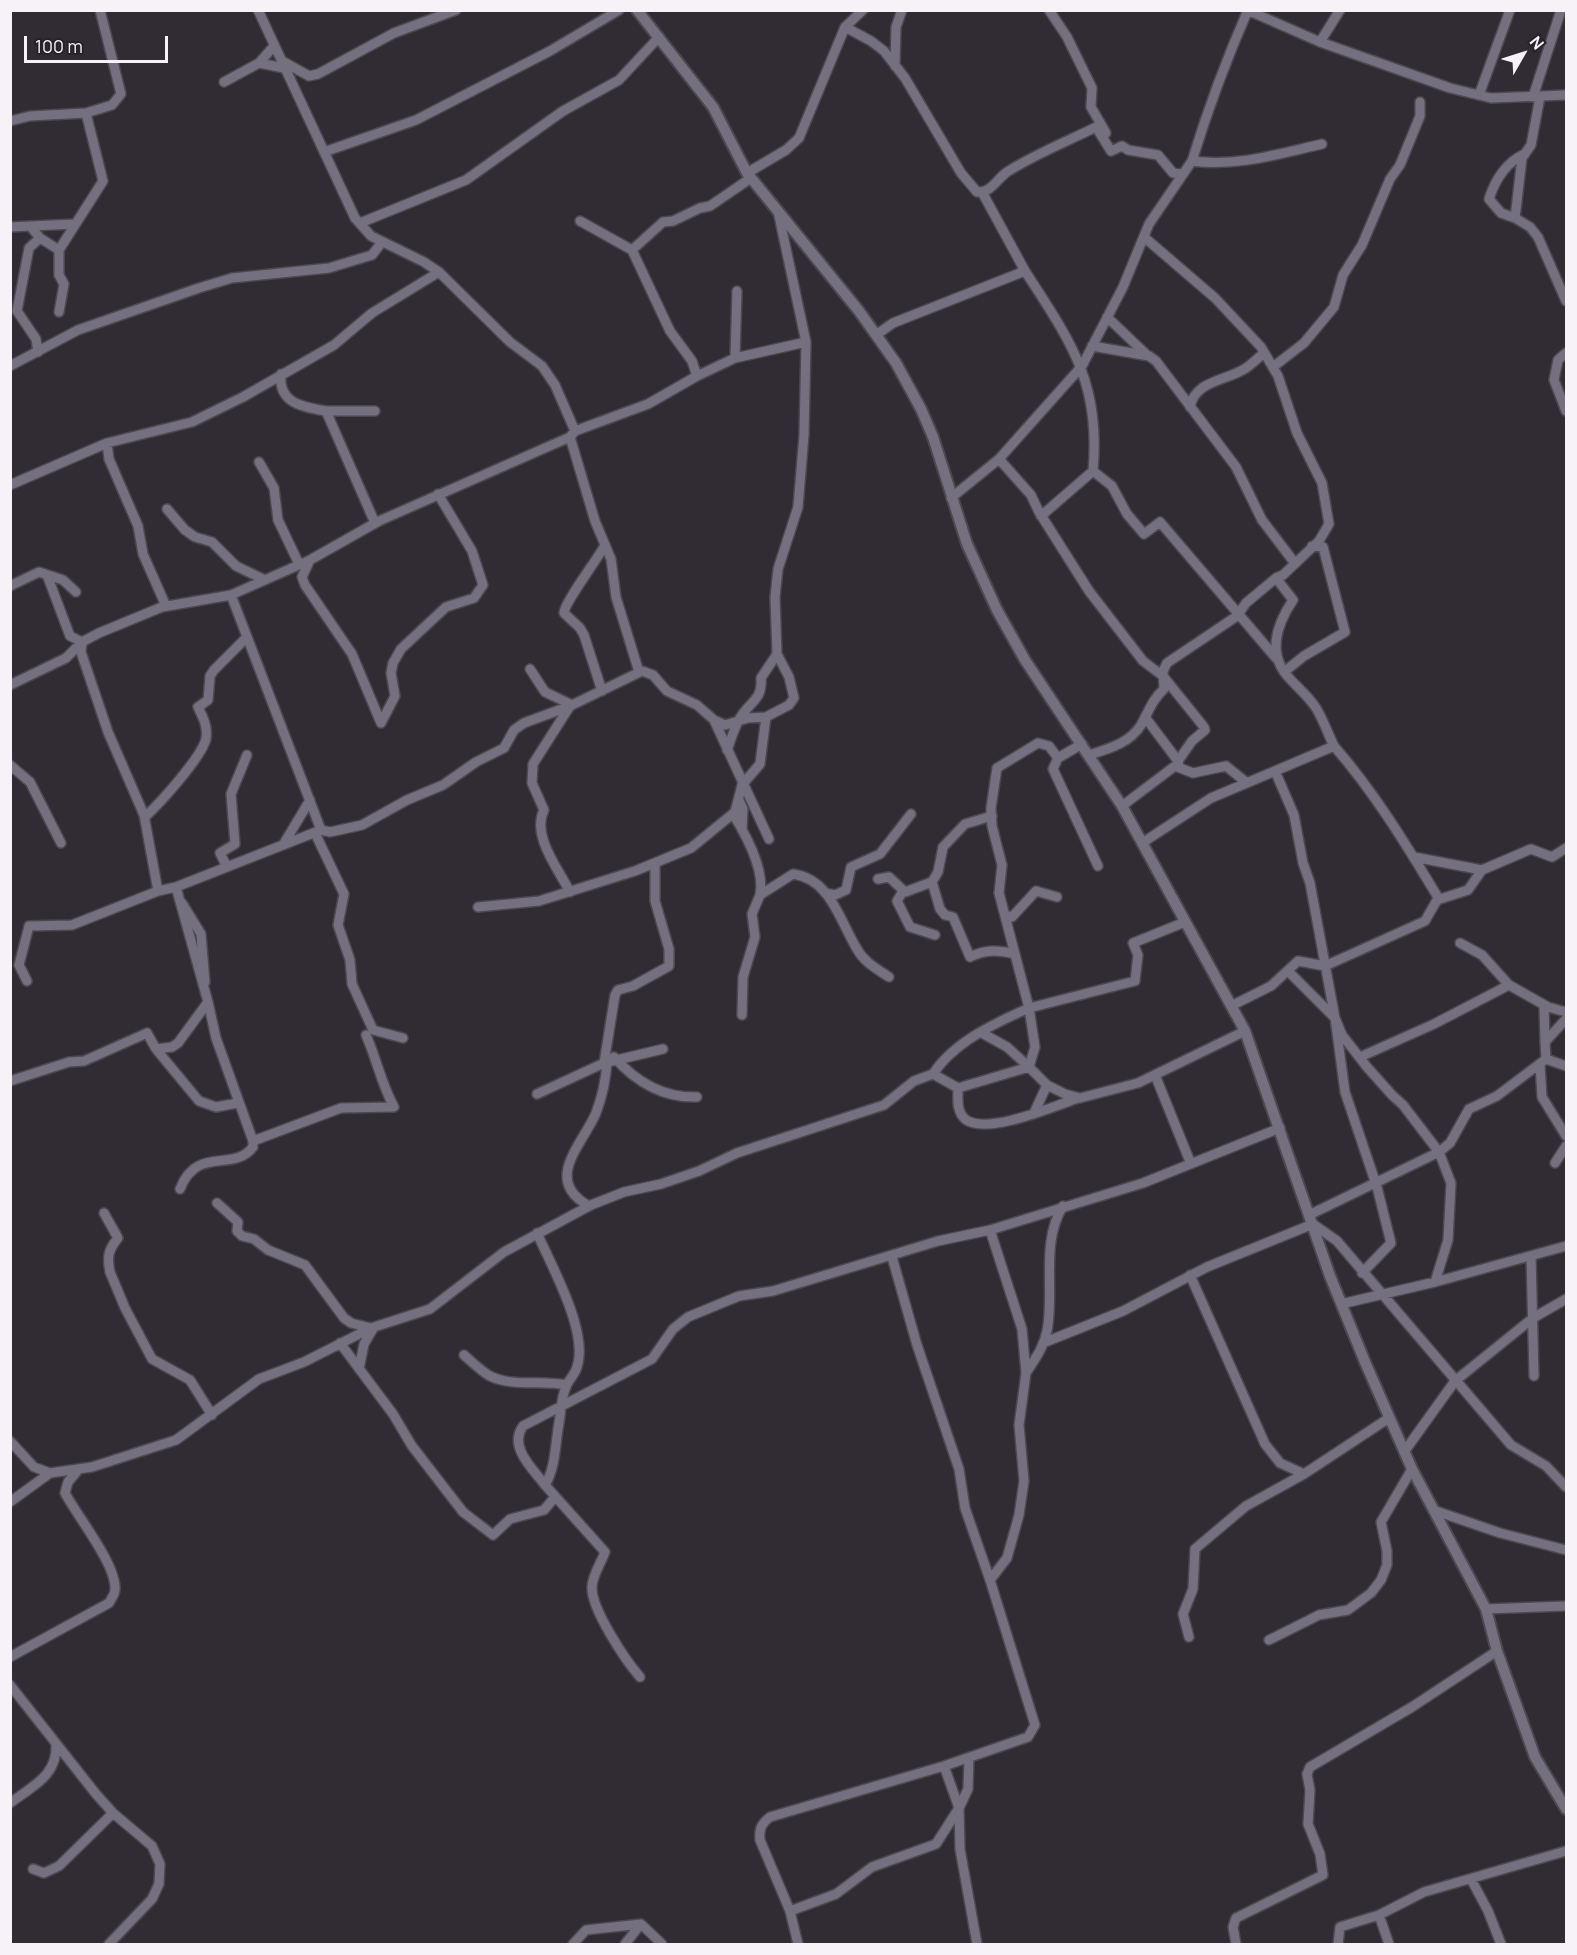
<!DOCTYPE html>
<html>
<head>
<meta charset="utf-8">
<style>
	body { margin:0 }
	#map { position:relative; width:1577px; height:1955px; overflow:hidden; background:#312b34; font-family:Manrope,sans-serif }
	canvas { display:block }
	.frame { position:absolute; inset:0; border:12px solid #f6f2f8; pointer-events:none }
	.north { position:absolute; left:1493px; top:24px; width:60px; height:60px; -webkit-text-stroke:4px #272129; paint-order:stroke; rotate:51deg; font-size:16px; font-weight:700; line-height:24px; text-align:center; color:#f6f2f8 }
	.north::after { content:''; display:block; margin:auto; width:21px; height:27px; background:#f6f2f8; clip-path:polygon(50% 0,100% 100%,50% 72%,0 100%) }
	.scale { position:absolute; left:24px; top:36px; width:144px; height:27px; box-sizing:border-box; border:3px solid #f6f2f8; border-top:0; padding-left:8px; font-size:18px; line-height:21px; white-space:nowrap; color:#f6f2f8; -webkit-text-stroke:4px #272129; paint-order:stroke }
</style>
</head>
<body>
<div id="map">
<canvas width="1577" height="1955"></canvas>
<div class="frame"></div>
<div class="north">N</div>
<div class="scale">100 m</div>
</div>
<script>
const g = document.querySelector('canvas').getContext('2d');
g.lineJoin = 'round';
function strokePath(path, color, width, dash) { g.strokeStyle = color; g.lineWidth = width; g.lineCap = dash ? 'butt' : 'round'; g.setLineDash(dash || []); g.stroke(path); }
const minor = new Path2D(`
	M258,10L355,218L371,236L424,262L439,272L510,342L542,366L555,385L575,431
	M1049,10L1067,37L1092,88L1091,107L1106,133
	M1247,10L1320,42L1450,88L1491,98L1566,95
	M845,27L871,41L884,51L905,78L961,173L977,192C991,193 996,180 1007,172C1035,154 1066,142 1096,127L1111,151L1122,146L1128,150L1158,155L1173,173L1182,174
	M1320,42L1340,10
	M282,61L309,76L318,74L394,33L456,10
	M259,63L284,68
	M895,66L896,27L902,10
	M224,82L259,63L274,46
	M1479,95L1510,10
	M1533,97L1561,10
	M1540,97L1531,145L1522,158L1515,218L1530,227L1538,237L1566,301
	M10,121L30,116L86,113
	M324,152L416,120L550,51L619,10
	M1192,161C1207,112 1227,58 1248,10
	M747,173L786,150L799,138L845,27L863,10
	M982,192L1025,271
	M1515,218L1501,213L1489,199C1495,180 1506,163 1524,154
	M580,221L632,250
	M360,223L466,180L563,111L619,80L659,37
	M10,227L74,224
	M31,227L40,238L29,248L17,311L36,339L38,352
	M1144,237L1215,298L1261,347L1278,376L1297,433L1322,483L1329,524L1319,541L1283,575L1276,578L1293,600C1279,621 1267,649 1285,673C1294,685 1308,695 1316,708C1323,719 1328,734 1334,746L1275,771L1294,815L1303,863L1310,883L1335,1018L1345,1092L1377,1187L1391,1243L1362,1273
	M40,238L59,250
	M59,312L64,284L59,275V250L103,181L86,113L112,105L121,94L100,10
	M1107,317L1148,356
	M876,335L893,323L1025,271C1071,342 1101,383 1093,471
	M1092,346L1149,356L1156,361L1236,467L1262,520L1294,562
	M1566,353L1558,360L1554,380L1566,411
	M735,358L737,291
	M10,366L78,330L199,288L232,278L329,268L372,255L382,242
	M1273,367L1304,343L1334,307L1343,275L1362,245L1390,179L1400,165L1420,116V102
	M281,374C278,403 302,407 326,411
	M697,376L692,361L670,331L632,250L663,222L673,221L700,208L710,206L751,178
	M1190,407C1195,380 1227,381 1246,368C1252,364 1258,358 1264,353
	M375,411H326L375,523
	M570,437L595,521L611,559L616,597L639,672
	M107,443L109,459L138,526L143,554L166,606
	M999,459L1031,495L1039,512L1089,591L1143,661L1163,676L1204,727L1205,730L1192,741L1178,761
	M259,462L274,488L278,520L299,564
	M10,485L107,443L192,422L243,397L334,345L372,313L439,272
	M951,498L999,459L1082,366L1123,287L1149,224L1192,161C1237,167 1278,154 1322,144
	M167,509L185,530L195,537L212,542L236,566L265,580
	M1041,516L1093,471L1112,486L1127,514L1144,534L1160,522L1276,658
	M310,560L302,577L305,585L352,654L381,723L395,696L391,673L393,663L401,649L446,607L474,598L483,585L472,551L438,494
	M47,575L70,636L82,642L81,652L108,732L144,815L158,891L176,887
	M10,586L39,572L63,580L76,592
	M530,669L545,692L572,705
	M1284,672L1304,656L1345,632L1323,547L1312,546
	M10,685L66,658L82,642L99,633L162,607L231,595L310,560L379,521L570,437L575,431L648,404L697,376L735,358L806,342L779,216
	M602,691L584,635L580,628L564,613C564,603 597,560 605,545
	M570,706L533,764L532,783L544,810C531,835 559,870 570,892
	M1145,717L1178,761L1179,766
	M714,720L725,725L748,718L766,717
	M1082,744L1058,758L1049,746L1038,743L997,768L991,808L992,826L1002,865L999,893L1029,1008L1135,981L1138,955L1133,943L1185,922
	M1334,746C1375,793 1407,846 1439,899
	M727,750C731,740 734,728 740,718C749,702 763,700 761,678L777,654
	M1089,755C1108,749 1130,743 1141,725C1149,711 1152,700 1164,689L1163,671L1167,663L1237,616L1246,603L1276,578
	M1058,758L1053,769L1098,866
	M10,765L30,782L61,843
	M739,800L743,809L742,830
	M1122,806L1175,766L1193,773L1226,766L1247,783
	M733,814C746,835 765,870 760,895L793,874C831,879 840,922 857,949C864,962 877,969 889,977
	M145,817C160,803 201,758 206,739C208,727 203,717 198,707L208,700L210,676L214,670L247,637
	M321,830L330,832L362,825L407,800L443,785L476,762L504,748L514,730L524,723L570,706L642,671L653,675L667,691L697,705L714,720L769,839
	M315,833L344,894L338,925L350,960L352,984L373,1030L403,1038
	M1142,843L1211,798L1275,771
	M283,845L310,800
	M1414,857L1482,870
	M655,863V901L669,949V966L633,986L618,990L615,995L604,1063L663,1049
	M227,867L220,853L235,844L231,794L247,755
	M878,879L889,877L905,892L932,882L938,872L943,847L965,824L992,816
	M932,882L940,909L945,915L953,917L970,957C986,949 999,950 1015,954
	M903,891L897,901L910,927L935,935
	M825,893L835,895L846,890L851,867L880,854L911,814
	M182,903L201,934L205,982
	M478,907L539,901L635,871L691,848L735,812L742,785L760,764L766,717L789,705L794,698L789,677L777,654L775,597L778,569L798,507L804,435L806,342
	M1005,915L1012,917L1036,891L1057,897
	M1460,943L1482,955L1509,985L1548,1007L1566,1012
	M1289,972L1335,1018L1342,1035L1367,1067L1392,1095L1403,1105L1439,1152L1451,1183L1448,1240L1435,1282
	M27,981L19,965L29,926L72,925L158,891
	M1544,1005L1545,1042
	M1231,1006L1271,986L1298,961L1325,966L1425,921L1437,900L1468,890L1482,870L1531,849L1552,857L1566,848
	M742,1015L743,977L755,937L752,914L760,895
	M982,1033L1007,1047L1029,1067
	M156,1049L199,1101L216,1107L238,1103
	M614,1057C636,1082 664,1098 697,1097
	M1360,1057L1434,1024L1509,985
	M1546,1059L1545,1042L1566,1019
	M1540,1064L1542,1097L1566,1136
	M933,1074C954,1042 995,1023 1029,1008L1035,1047L1029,1067
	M1155,1075L1191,1164
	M10,1081L69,1062L84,1061L147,1033L156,1049L172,1047L178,1043L208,1002L176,887L321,830L231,595
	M958,1088C958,1098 956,1111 965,1119C985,1136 1055,1106 1078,1098
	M537,1094L604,1063
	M1034,1113L1047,1085
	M253,1141L341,1108L394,1107C381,1083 377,1060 366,1035
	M1555,1163L1566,1146
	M180,1189C197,1145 233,1173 253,1147V1141L216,1038L208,1002
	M217,1203L238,1222L237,1231L242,1236L254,1239L268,1250L305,1265L344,1318L351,1323L371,1328
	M589,1206C542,1180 583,1144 596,1113C602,1097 606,1080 607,1062
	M104,1213L118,1238C108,1250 107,1257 110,1272L125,1308L152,1359L190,1380L212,1415
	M1309,1215L1439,1152L1450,1143L1469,1109L1497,1096L1546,1059L1566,1066
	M537,1233C551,1265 589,1332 577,1367C575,1375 568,1380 566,1387C561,1398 561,1412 559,1423C555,1444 556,1467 545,1485L605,1552C601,1563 592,1576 592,1587C591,1609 626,1661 640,1677
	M1531,1256L1534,1376
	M892,1257L917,1345L959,1469L965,1508L990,1580
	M1190,1275L1265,1444L1280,1463L1304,1474L1389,1418
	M1341,1304L1435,1282L1566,1246
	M340,1343L393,1414L412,1446L463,1512L493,1535L510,1519L544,1510L555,1497
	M1043,1343L1123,1311L1207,1267L1313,1224L1337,1241L1511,1445L1546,1466L1566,1487
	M464,1355C472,1362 481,1371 490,1376C511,1387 543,1380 566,1385
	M359,1369L364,1344L374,1327
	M1026,1373C1035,1359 1044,1347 1047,1331C1055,1291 1040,1243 1063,1206
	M10,1441L34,1467L50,1473
	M1404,1452L1455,1381L1533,1318L1566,1299
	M545,1485C533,1469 508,1447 523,1426L652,1359L673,1329L688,1317L739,1296L773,1291L938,1241L990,1230L1143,1183L1280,1128
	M10,1502L50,1473L92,1467L176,1440L259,1379L304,1362L371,1328L430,1309L504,1252L591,1205L624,1192L661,1184L699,1171L737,1153L884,1105L914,1081L933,1074L958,1088L1029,1067L1047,1085L1065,1094L1080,1098L1138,1083L1245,1031
	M1433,1510L1500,1533L1566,1550
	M1486,1609L1566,1606
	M1189,1637L1183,1614L1193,1589L1195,1549L1246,1506L1304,1474
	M1269,1640L1319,1615L1348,1610L1371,1593L1381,1580L1387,1565V1551L1381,1522L1412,1469
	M10,1657L109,1603C111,1599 115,1594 115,1590C117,1565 77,1516 65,1493L68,1482L79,1469
	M10,1685L96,1794L113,1813L152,1846L160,1864L159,1884L152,1899L109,1944
	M969,1758L968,1789L959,1808L960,1849L977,1944
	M10,1803C33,1786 58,1775 56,1744
	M33,1869L44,1873L59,1866L113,1813
	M1471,1879L1488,1911L1501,1944
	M790,1911L760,1840C759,1829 761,1824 770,1817L944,1766
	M1379,1915L1389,1944
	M573,1944L586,1930L641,1924L662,1944
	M625,1944L641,1924
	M798,1944L790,1911L836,1894L872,1867L936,1844L959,1808L944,1766L1028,1737L1035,1725L990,1580L1007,1558L1019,1515L1024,1481L1019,1425L1026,1373L1022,1329L990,1230
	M1236,1944L1233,1927L1236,1918L1323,1875L1320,1854L1308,1824L1310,1790L1307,1774L1310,1767L1412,1707L1497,1651
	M1338,1944L1340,1927L1379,1915L1424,1892L1566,1851`);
const tertiary = new Path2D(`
	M637,10L713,107L747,173L859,311L896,363L921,409L933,437L967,544L997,610L1025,660L1122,806L1245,1031L1330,1276L1365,1362L1412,1469L1486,1609L1497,1651L1535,1757L1566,1809`);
strokePath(minor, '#4d474f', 12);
strokePath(tertiary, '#4d474f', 14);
strokePath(minor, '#757080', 9);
strokePath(tertiary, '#757080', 10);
</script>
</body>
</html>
